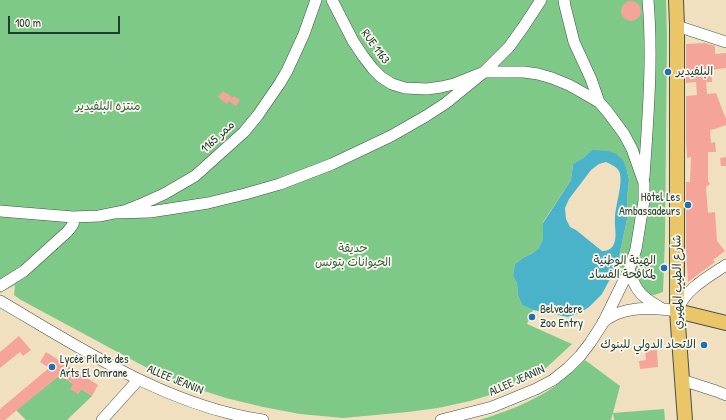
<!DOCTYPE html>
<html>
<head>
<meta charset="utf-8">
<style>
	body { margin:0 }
	#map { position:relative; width:726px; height:420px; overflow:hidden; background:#f0e0c0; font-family:"Patrick Hand",sans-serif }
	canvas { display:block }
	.scale { position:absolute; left:8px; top:16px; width:112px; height:18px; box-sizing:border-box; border:2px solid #1f3d34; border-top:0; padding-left:5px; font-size:12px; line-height:14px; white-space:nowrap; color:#1f3d34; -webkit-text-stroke:3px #fbf7ec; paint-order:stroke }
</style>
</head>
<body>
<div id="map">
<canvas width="726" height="420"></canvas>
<div class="scale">100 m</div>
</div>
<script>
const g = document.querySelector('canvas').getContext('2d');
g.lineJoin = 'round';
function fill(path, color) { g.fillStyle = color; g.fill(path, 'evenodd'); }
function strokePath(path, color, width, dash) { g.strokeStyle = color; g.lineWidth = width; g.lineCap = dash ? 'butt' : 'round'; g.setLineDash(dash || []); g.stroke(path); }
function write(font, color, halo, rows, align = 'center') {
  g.font = font + ' "Patrick Hand","Playpen Sans Arabic",sans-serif'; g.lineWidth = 3.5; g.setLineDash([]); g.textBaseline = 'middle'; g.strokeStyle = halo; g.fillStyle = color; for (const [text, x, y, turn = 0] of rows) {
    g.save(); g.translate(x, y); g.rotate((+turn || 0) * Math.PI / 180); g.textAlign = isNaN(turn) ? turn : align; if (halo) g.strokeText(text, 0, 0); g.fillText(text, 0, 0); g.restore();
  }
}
fill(new Path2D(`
	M0,0H666L667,36L665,239L663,292L654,295L644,294L632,273L617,266L628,215L627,199L629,180L627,171L592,150L583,158L573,164L571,180L543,222V239L539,248L533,253L523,258L515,264L513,276L517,283L518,295L522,305L533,310L527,324L572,344L546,368L490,395L470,401L438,408L408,412L343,418L300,414L263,407L226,398L201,390L151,370L21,300L14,295L15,285L0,293Z
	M585,360L620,386L613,413L664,409L665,420H614L613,413L611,420H479C506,412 531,402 554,387C565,379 575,369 585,360Z
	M60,375L73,384L78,394L81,389L92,396L67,420H26L16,410Z`), '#7ec987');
fill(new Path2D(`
	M592,150L608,151L616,154L623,160L627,171L629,180L627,199L628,215L617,266L602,294L589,307L580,313L568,317L533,310L522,305L518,295L517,283L513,276L515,264L523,258L533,253L539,248L543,239V223L571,180L573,164L583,158ZM606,162C610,164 616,166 619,171C624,182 615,206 615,218C614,227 618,237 613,246C610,250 606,251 602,251L576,230L570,227L566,219L565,208L569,199L591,170L599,164Z`), '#4ab3c9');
fill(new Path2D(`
	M621 11a10 10 0 1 1 20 0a10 10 0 1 1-20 0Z
	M705,43L715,46V54L726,53V68L711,70L712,82H706L707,94L716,93L726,119V125L715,129L710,130L711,143L715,142L716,152H708V181L710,184L706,187L708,213L715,212L717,241L725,251L713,260L715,262L688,282L686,253V182H690L691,157L687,158L686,141V96L697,95L696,82L686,83V44Z
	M223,91L232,97L227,104L218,97Z
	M234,96L240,100L236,106L229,101Z
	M726,157V166H721L720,158Z
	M19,336L31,350L23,356L20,352L0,368V352Z
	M657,350L658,367L640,369L639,361L646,360L645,351Z
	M46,352L98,385L92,396L81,389L78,394L70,389L73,384L60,375L5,420H0V409L49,368L40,362Z`), '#f5a499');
const minor = new Path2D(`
	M332,0L353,41L363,56L373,69L381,77L392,84L405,88L427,89L441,87L454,84L484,72H524L538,74L552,78L569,85L578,90L599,102L607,111L624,134L632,149L644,183V201L641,218L636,249L629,270L603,323L590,343L580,356L568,368L553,380L536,389L492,407L441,420
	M564,0L565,6L574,42L591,79L599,102
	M677,26L726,42
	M644,177C648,118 653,59 648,0
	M0,211L73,217L99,216L124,211L144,203L164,194L195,176L244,132L258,115L280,83L287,71L304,34L316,0
	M113,213L150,212L208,203L245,194L280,184L332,164L391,136L426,116L446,103L484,72L509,47L524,26L541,0
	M629,270C636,292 642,297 661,308
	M0,286L24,271L67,232C72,226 75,224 73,217
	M0,301C82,349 167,406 263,420
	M603,322C623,305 653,307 677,311C685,289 708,277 726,265
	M682,380L716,391L726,395
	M102,420L138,380`);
const major = new Path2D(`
	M676,0L677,26V311L685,420
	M677,311L726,323`);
strokePath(minor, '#3e5549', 12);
strokePath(major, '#3e5549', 16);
strokePath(minor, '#fff', 11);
strokePath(major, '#ebc669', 14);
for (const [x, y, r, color] of [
	[668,72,4,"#1f6fb2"],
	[688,205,4,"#1f6fb2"],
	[664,268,4,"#1f6fb2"],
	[532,317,4,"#1f6fb2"],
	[704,345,4,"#1f6fb2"],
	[52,367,4,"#1f6fb2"]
]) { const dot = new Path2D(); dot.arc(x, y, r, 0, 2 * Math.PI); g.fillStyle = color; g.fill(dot); strokePath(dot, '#fbf7ec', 1.5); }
write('12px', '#1f3d34', '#fbf7ec', [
	["RUE 1163",375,47,54],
	["ممر 1165",218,137,-43],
	["شارع الطيب المهيري",678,282,-91],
	["ALLEE JEANIN",175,380,22],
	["ALLEE JEANIN",517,381,-24]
]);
write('12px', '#1f3d34', '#fbf7ec', [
	["البلفيدير",676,72],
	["Hôtel Les",680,198,"right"],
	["Ambassadeurs",680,212,"right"],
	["الهيئة الوطنية",656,261,"right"],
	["لمكافحة الفساد",656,275,"right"],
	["Belvedere",540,310],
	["Zoo Entry",540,324],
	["الاتحاد الدولي للبنوك",696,345,"right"],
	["Lycée Pilote des",60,360],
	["Arts El Omrane",60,374]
], 'left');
write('12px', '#376049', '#fbf7ec', [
	["منتزه البلفيدير",108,107],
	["حديقة",353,249],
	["الحيوانات بتونس",353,263]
]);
</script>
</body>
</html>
